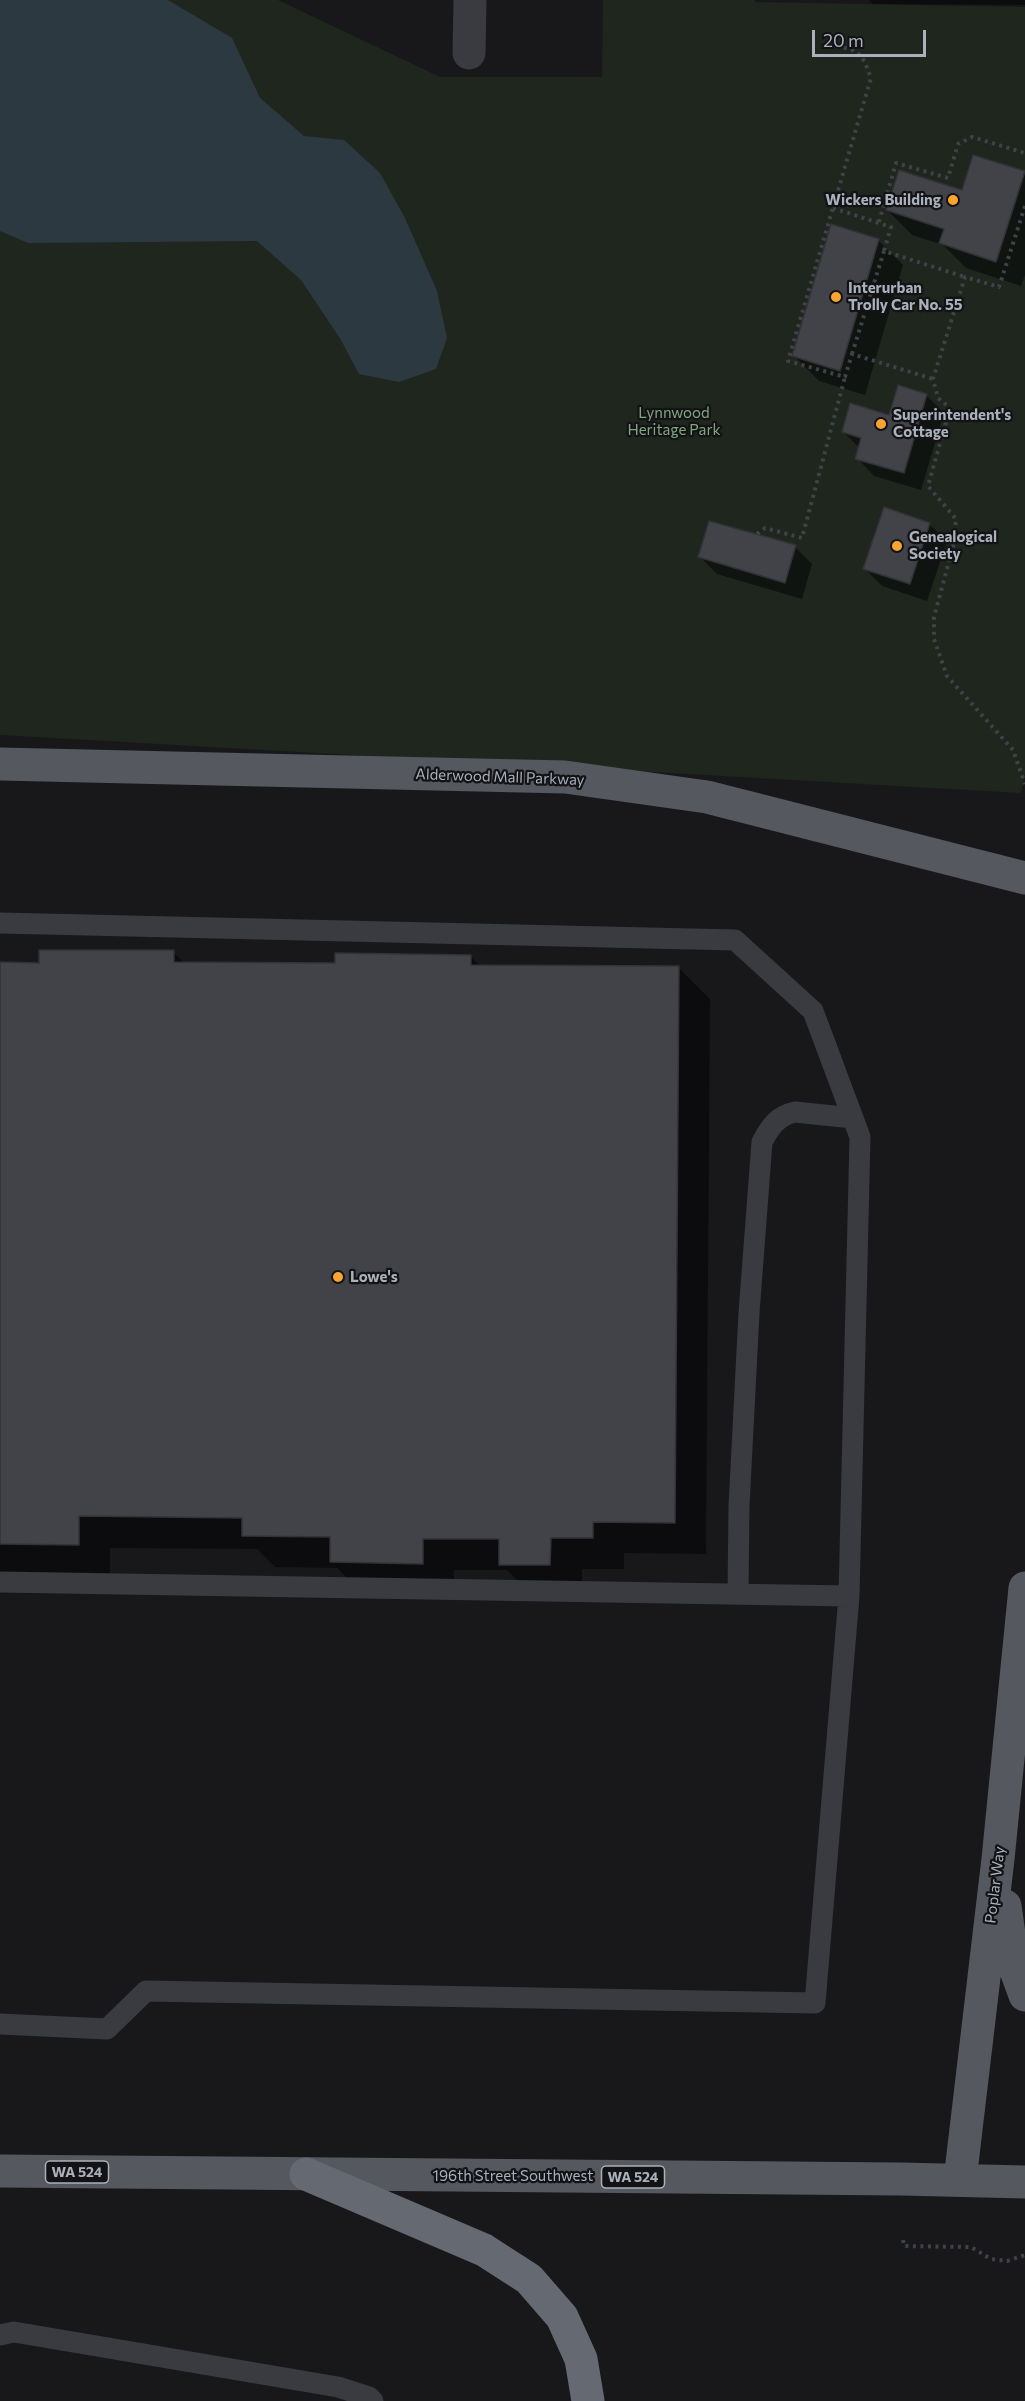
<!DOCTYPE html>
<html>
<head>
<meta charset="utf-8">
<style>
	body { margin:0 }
	#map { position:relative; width:1025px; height:2401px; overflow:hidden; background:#18181b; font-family:Commissioner,sans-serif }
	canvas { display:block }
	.scale { position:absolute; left:812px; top:30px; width:114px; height:27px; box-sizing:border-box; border:3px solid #aab1bb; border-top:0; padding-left:8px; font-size:18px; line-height:21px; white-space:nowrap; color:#aab1bb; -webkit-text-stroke:4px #131316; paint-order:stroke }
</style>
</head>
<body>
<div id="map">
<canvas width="1025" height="2401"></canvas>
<div class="scale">20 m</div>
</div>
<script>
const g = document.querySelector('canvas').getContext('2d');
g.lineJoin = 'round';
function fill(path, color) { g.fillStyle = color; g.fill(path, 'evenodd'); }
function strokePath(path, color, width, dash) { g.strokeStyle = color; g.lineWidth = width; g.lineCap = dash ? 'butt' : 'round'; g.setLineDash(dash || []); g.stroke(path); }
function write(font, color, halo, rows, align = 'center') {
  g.font = font + ' Commissioner,sans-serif'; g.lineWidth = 4.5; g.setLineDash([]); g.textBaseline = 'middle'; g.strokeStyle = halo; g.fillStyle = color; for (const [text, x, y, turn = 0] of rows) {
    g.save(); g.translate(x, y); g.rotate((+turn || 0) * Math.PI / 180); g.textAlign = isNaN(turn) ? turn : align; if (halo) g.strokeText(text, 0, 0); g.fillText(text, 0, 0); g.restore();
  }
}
fill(new Path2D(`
	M0,0H278L440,77H602L603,0H755V2L1025,7V774L1021,793L0,735Z`), '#1e261e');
fill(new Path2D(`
	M0,0H168L232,38L260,98L304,136L344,140L380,173L405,218L437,291L447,338L436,369L399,382L359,374L341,340L301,280L257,241L28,243L0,231Z`), '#2d3940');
fill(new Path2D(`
	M869,0H1025V5L873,4Z
	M974,157L1025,173V275L1021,286L966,268L943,245L912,235L887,210L963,192Z
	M878,240L903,265L865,395L819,381L794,356Z
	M926,395L944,413L921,490L874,476L857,458L860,448L843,432L890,417Z
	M929,524L947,541L927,601L882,586L865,569Z
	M795,547L812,564L802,599L717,574L700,557Z
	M173,952L186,964L337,965L470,956L480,966L678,967L710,999L706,1554L624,1553V1569H582V1596H533L507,1570H454V1595L363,1594L337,1568L275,1567L257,1549L110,1548V1576L0,1575V964H41Z`), '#0007');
const building = new Path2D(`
	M973,155L1025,171L996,262L939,243L944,229L886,210L899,170L962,190Z
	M831,224L879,239L840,371L792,356Z
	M898,385L927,394L904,473L855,459L861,438L842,432L850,403L889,415Z
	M884,507L930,523L910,584L863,569Z
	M709,521L796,545L785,583L698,557Z
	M39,950H174V962L335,963V953L471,955V965L679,966L675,1523L593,1522V1538H551L550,1565H499V1539H423V1564L330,1562V1537L242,1536V1518L79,1516V1545L0,1544V962L39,963Z`);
fill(building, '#424348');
strokePath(building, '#323237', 1.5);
strokePath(new Path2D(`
	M829,45C858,50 861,50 871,78L788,361L845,377L852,354L933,379
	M1025,206L999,287L965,277L933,379L938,398L950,408L928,486L956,519L954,543L934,617V639L947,676L1013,750L1025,784
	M833,208L891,227L884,251
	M879,222L896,163L948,178L958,144L972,137L1025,153
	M852,354L884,251L965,277
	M757,534L765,528L802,538L845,377
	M903,2240L904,2246L971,2247L991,2259L1007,2261L1025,2255`), '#3f4247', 4, [3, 4.5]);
strokePath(new Path2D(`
	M0,923L735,940L813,1011L860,1137L849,1596L815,2003L146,1991L107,2029L0,2024
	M0,1582L849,1596
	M738,1594L739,1506L749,1313L762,1142C770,1127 777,1116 795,1112L853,1118
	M0,2335L14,2332L338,2387L369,2397L373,2401`), '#393b40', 21);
strokePath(new Path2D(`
	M469,53L470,0`), '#393b40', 33);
strokePath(new Path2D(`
	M0,764L565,777L707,797L1025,878
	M1005,1906L1013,1962L1025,1995
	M0,2171L901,2179L1025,2182
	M960,2180L998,1859L1025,1588`), '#55585f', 33);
strokePath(new Path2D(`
	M306,2174L484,2250L529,2279L562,2317L581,2359L588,2401`), '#656971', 33);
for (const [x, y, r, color] of [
	[953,200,6,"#fba430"],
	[836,297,6,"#fba430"],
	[881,424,6,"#fba430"],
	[897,546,6,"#fba430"],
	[338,1277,6,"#fba430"]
]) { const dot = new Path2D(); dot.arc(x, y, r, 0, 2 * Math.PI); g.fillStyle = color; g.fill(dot); strokePath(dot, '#131316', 2); }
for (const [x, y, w] of [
	[77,2172,63],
	[633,2177,63]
]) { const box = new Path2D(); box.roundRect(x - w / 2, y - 11, w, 22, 4.5); g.fillStyle = '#131316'; g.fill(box); strokePath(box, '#aab1bb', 1.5); }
write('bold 14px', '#aab1bb', null, [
	["WA 524",77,2172],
	["WA 524",633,2177]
]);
write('bold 15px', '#aab1bb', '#131316', [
	["Wickers Building",941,200,"right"],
	["Interurban",848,288],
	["Trolly Car No. 55",848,305],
	["Superintendent's",893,415],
	["Cottage",893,432],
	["Genealogical",909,537],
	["Society",909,554],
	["Lowe's",350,1277]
], 'left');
write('15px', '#81a780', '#131316', [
	["Lynnwood",674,413],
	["Heritage Park",674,430]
]);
write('15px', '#aab1bb', '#131316', [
	["Alderwood Mall Parkway",500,777,2],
	["Poplar Way",995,1885,-83],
	["196th Street Southwest",513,2176]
]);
</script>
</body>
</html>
